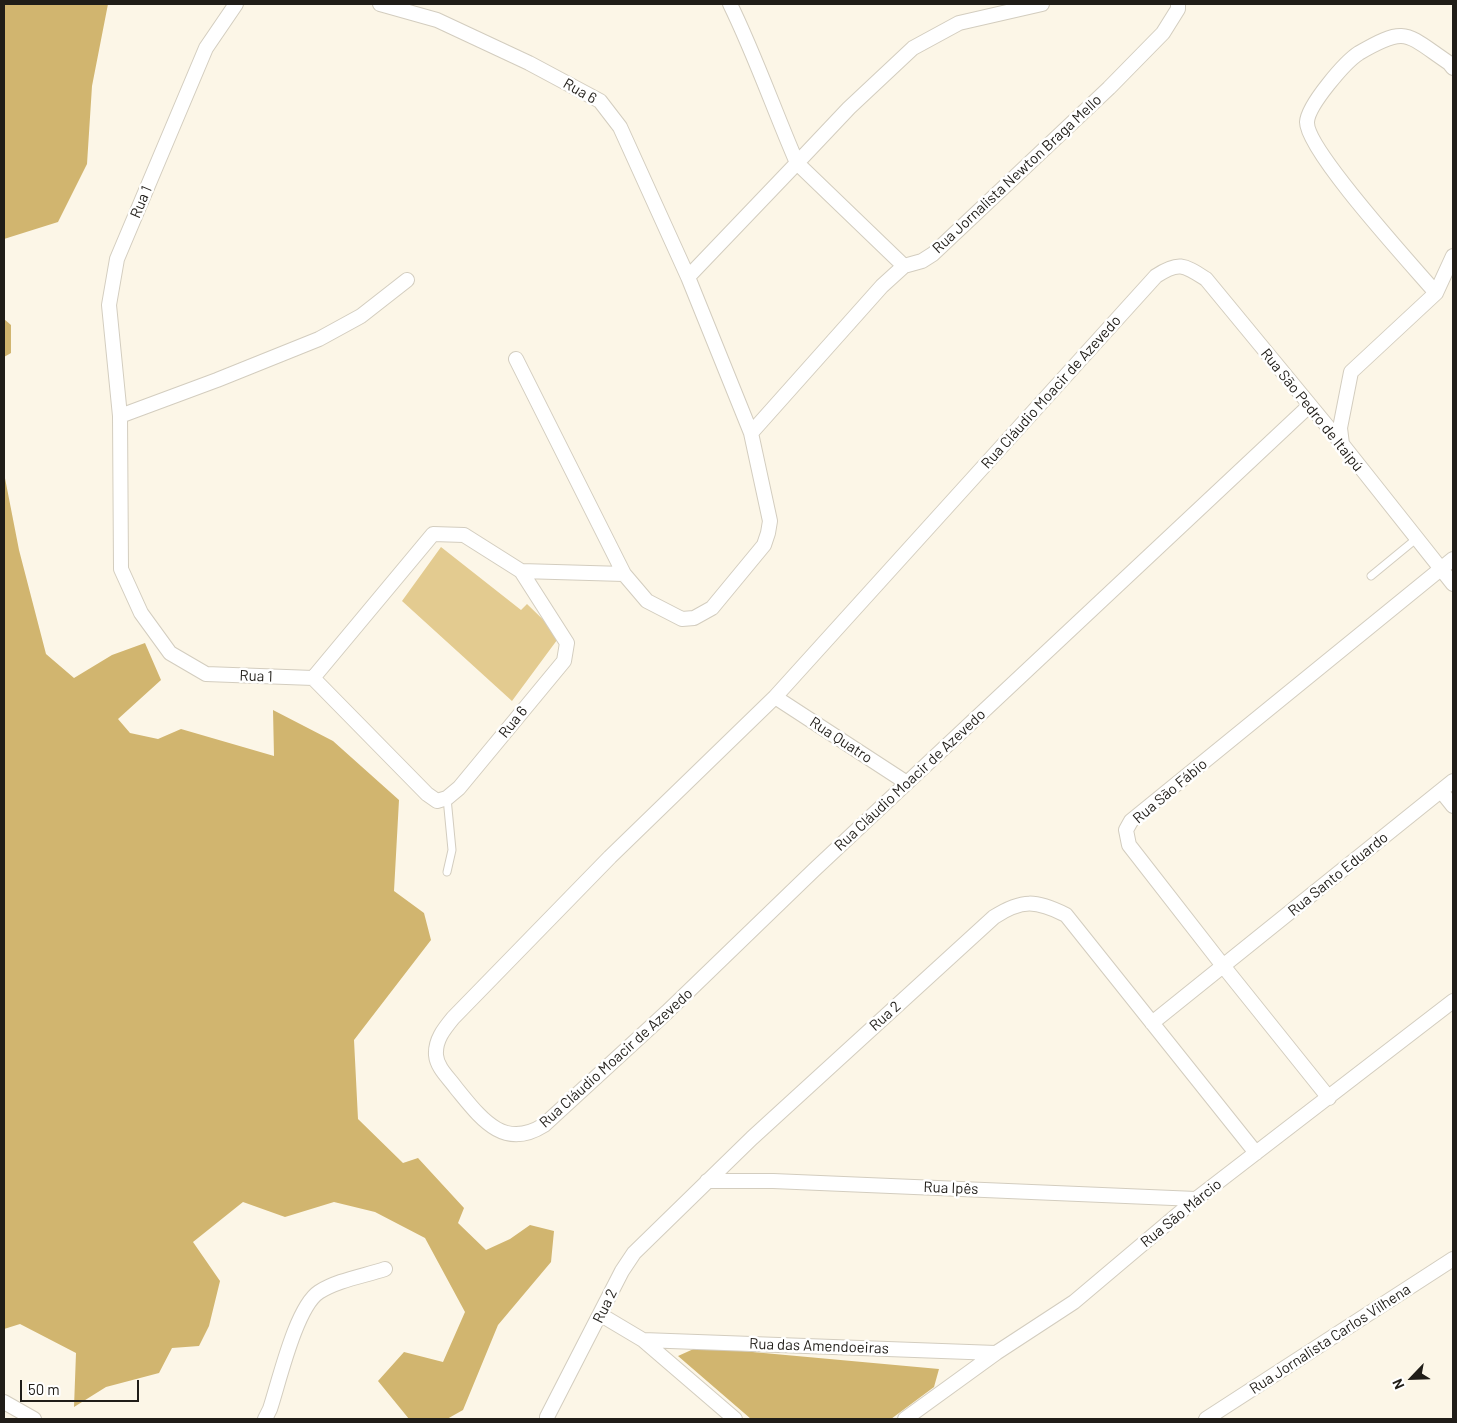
<!DOCTYPE html>
<html>
<head>
<meta charset="utf-8">
<style>
	body { margin:0 }
	#map { position:relative; width:1457px; height:1423px; overflow:hidden; background:#fcf6e7; font-family:Barlow,sans-serif }
	canvas { display:block }
	.frame { position:absolute; inset:0; border:5px solid #201d18; pointer-events:none }
	.north { position:absolute; left:1387px; top:1353px; width:50px; height:50px; -webkit-text-stroke:4px #fff; paint-order:stroke; rotate:246deg; font-size:14px; font-weight:700; line-height:20px; text-align:center; color:#201d18 }
	.north::after { content:''; display:block; margin:auto; width:18px; height:22px; background:#201d18; clip-path:polygon(50% 0,100% 100%,50% 72%,0 100%) }
	.scale { position:absolute; left:20px; top:1380px; width:119px; height:22px; box-sizing:border-box; border:2px solid #201d18; border-top:0; padding-left:6px; font-size:15px; line-height:18px; white-space:nowrap; color:#201d18; -webkit-text-stroke:4px #fff; paint-order:stroke }
</style>
</head>
<body>
<div id="map">
<canvas width="1457" height="1423"></canvas>
<div class="frame"></div>
<div class="north">N</div>
<div class="scale">50 m</div>
</div>
<script>
const g = document.querySelector('canvas').getContext('2d');
g.lineJoin = 'round';
function fill(path, color) { g.fillStyle = color; g.fill(path, 'evenodd'); }
function strokePath(path, color, width, dash) { g.strokeStyle = color; g.lineWidth = width; g.lineCap = dash ? 'butt' : 'round'; g.setLineDash(dash || []); g.stroke(path); }
function write(font, color, halo, rows, align = 'center') {
  g.font = font + ' Barlow,sans-serif'; g.lineWidth = 5; g.setLineDash([]); g.textBaseline = 'middle'; g.strokeStyle = halo; g.fillStyle = color; for (const [text, x, y, turn = 0] of rows) {
    g.save(); g.translate(x, y); g.rotate((+turn || 0) * Math.PI / 180); g.textAlign = isNaN(turn) ? turn : align; if (halo) g.strokeText(text, 0, 0); g.fillText(text, 0, 0); g.restore();
  }
}
fill(new Path2D(`
	M441,547L521,610L527,604L560,636L512,701L402,601Z`), '#e3cb90');
fill(new Path2D(`
	M4,4H108L92,86L87,164L58,222L4,239Z
	M4,319L11,325V353L4,357Z
	M4,473L19,550L46,654L74,678L112,655L145,643L161,680L118,719L130,733L158,739L181,729L274,756L273,710L333,741L399,800L394,891L424,913L431,940L354,1040L358,1119L403,1163L418,1158L464,1208L458,1223L486,1250L510,1239L530,1225L554,1231L551,1262L498,1325L463,1410L447,1419H409L378,1381L404,1352L443,1362L465,1312L425,1238L375,1212L334,1202L285,1217L243,1202L193,1242L220,1281L209,1326L199,1346L172,1348L159,1373L106,1387L74,1407L76,1353L20,1324L4,1329Z
	M698,1347L939,1369L934,1387L891,1419H751L678,1356Z`), '#d1b56f');
const service = new Path2D(`
	M1371,576L1416,539
	M447,872L452,850L447,798`);
const minor = new Path2D(`
	M236,4L206,48L117,259L109,305L120,416L121,569L141,613L170,653L206,674L313,678L433,534L464,535L521,571
	M1042,4L959,23L913,48L849,108L797,163L904,266L922,261L933,254L1109,88L1163,33L1178,9V4
	M688,277L797,163C774,110 755,55 730,4
	M1436,293C1413,266 1306,150 1307,122C1308,105 1345,62 1359,53C1407,25 1406,34 1449,63L1453,68
	M516,359L624,574
	M1309,406L814,870L667,1012L544,1125C503,1151 480,1117 456,1088C449,1078 437,1068 436,1055C435,1040 444,1029 453,1018L610,857L775,697L1156,276C1179,261 1184,265 1206,279L1342,444L1453,584
	M120,416L217,380L319,339L361,316L407,280
	M751,433L882,286L904,266
	M1342,444L1340,428L1351,372L1436,293L1453,256
	M313,678L427,794L437,801L447,798L459,788L564,661L567,643L521,571L624,574L647,601L682,619L694,618L712,608L764,545L768,533L770,521L751,433L688,277L620,127L600,101L529,63L437,20L380,4
	M775,697L907,783
	M1441,791L1453,806
	M1152,1023L1453,781
	M1329,1098L1224,967L1129,845L1126,830L1131,821L1453,559
	M707,1181H773L1196,1199
	M601,1315L643,1340L735,1419
	M643,1340L996,1353
	M4,1402L34,1419
	M547,1417L622,1271L634,1253L752,1138L994,917C1022,899 1036,900 1066,915L1256,1153
	M265,1419L270,1409C279,1382 296,1307 319,1292C338,1280 364,1276 385,1269
	M905,1419L996,1353L1074,1302L1196,1199L1453,1001
	M1206,1419L1453,1259`);
strokePath(service, '#d3cdbf', 9);
strokePath(minor, '#d3cdbf', 16);
strokePath(service, '#fff', 7);
strokePath(minor, '#fff', 14);
write('15px', '#201d18', '#fff', [
	["Rua 6",580,91,30],
	["Rua Jornalista Newton Braga Mello",1017,174,-43],
	["Rua 1",141,202,-67],
	["Rua Cláudio Moacir de Azevedo",1051,392,-48],
	["Rua São Pedro de Itaipú",1312,410,51],
	["Rua 1",256,676,2],
	["Rua 6",513,722,-51],
	["Rua Quatro",841,740,33],
	["Rua Cláudio Moacir de Azevedo",910,780,-43],
	["Rua São Fábio",1170,791,-40],
	["Rua Santo Eduardo",1338,874,-39],
	["Rua 2",885,1016,-42],
	["Rua Cláudio Moacir de Azevedo",616,1058,-42],
	["Rua Ipês",951,1188,2],
	["Rua São Márcio",1181,1213,-39],
	["Rua 2",605,1306,-64],
	["Rua Jornalista Carlos Vilhena",1330,1339,-33],
	["Rua das Amendoeiras",819,1346,2]
]);
</script>
</body>
</html>
